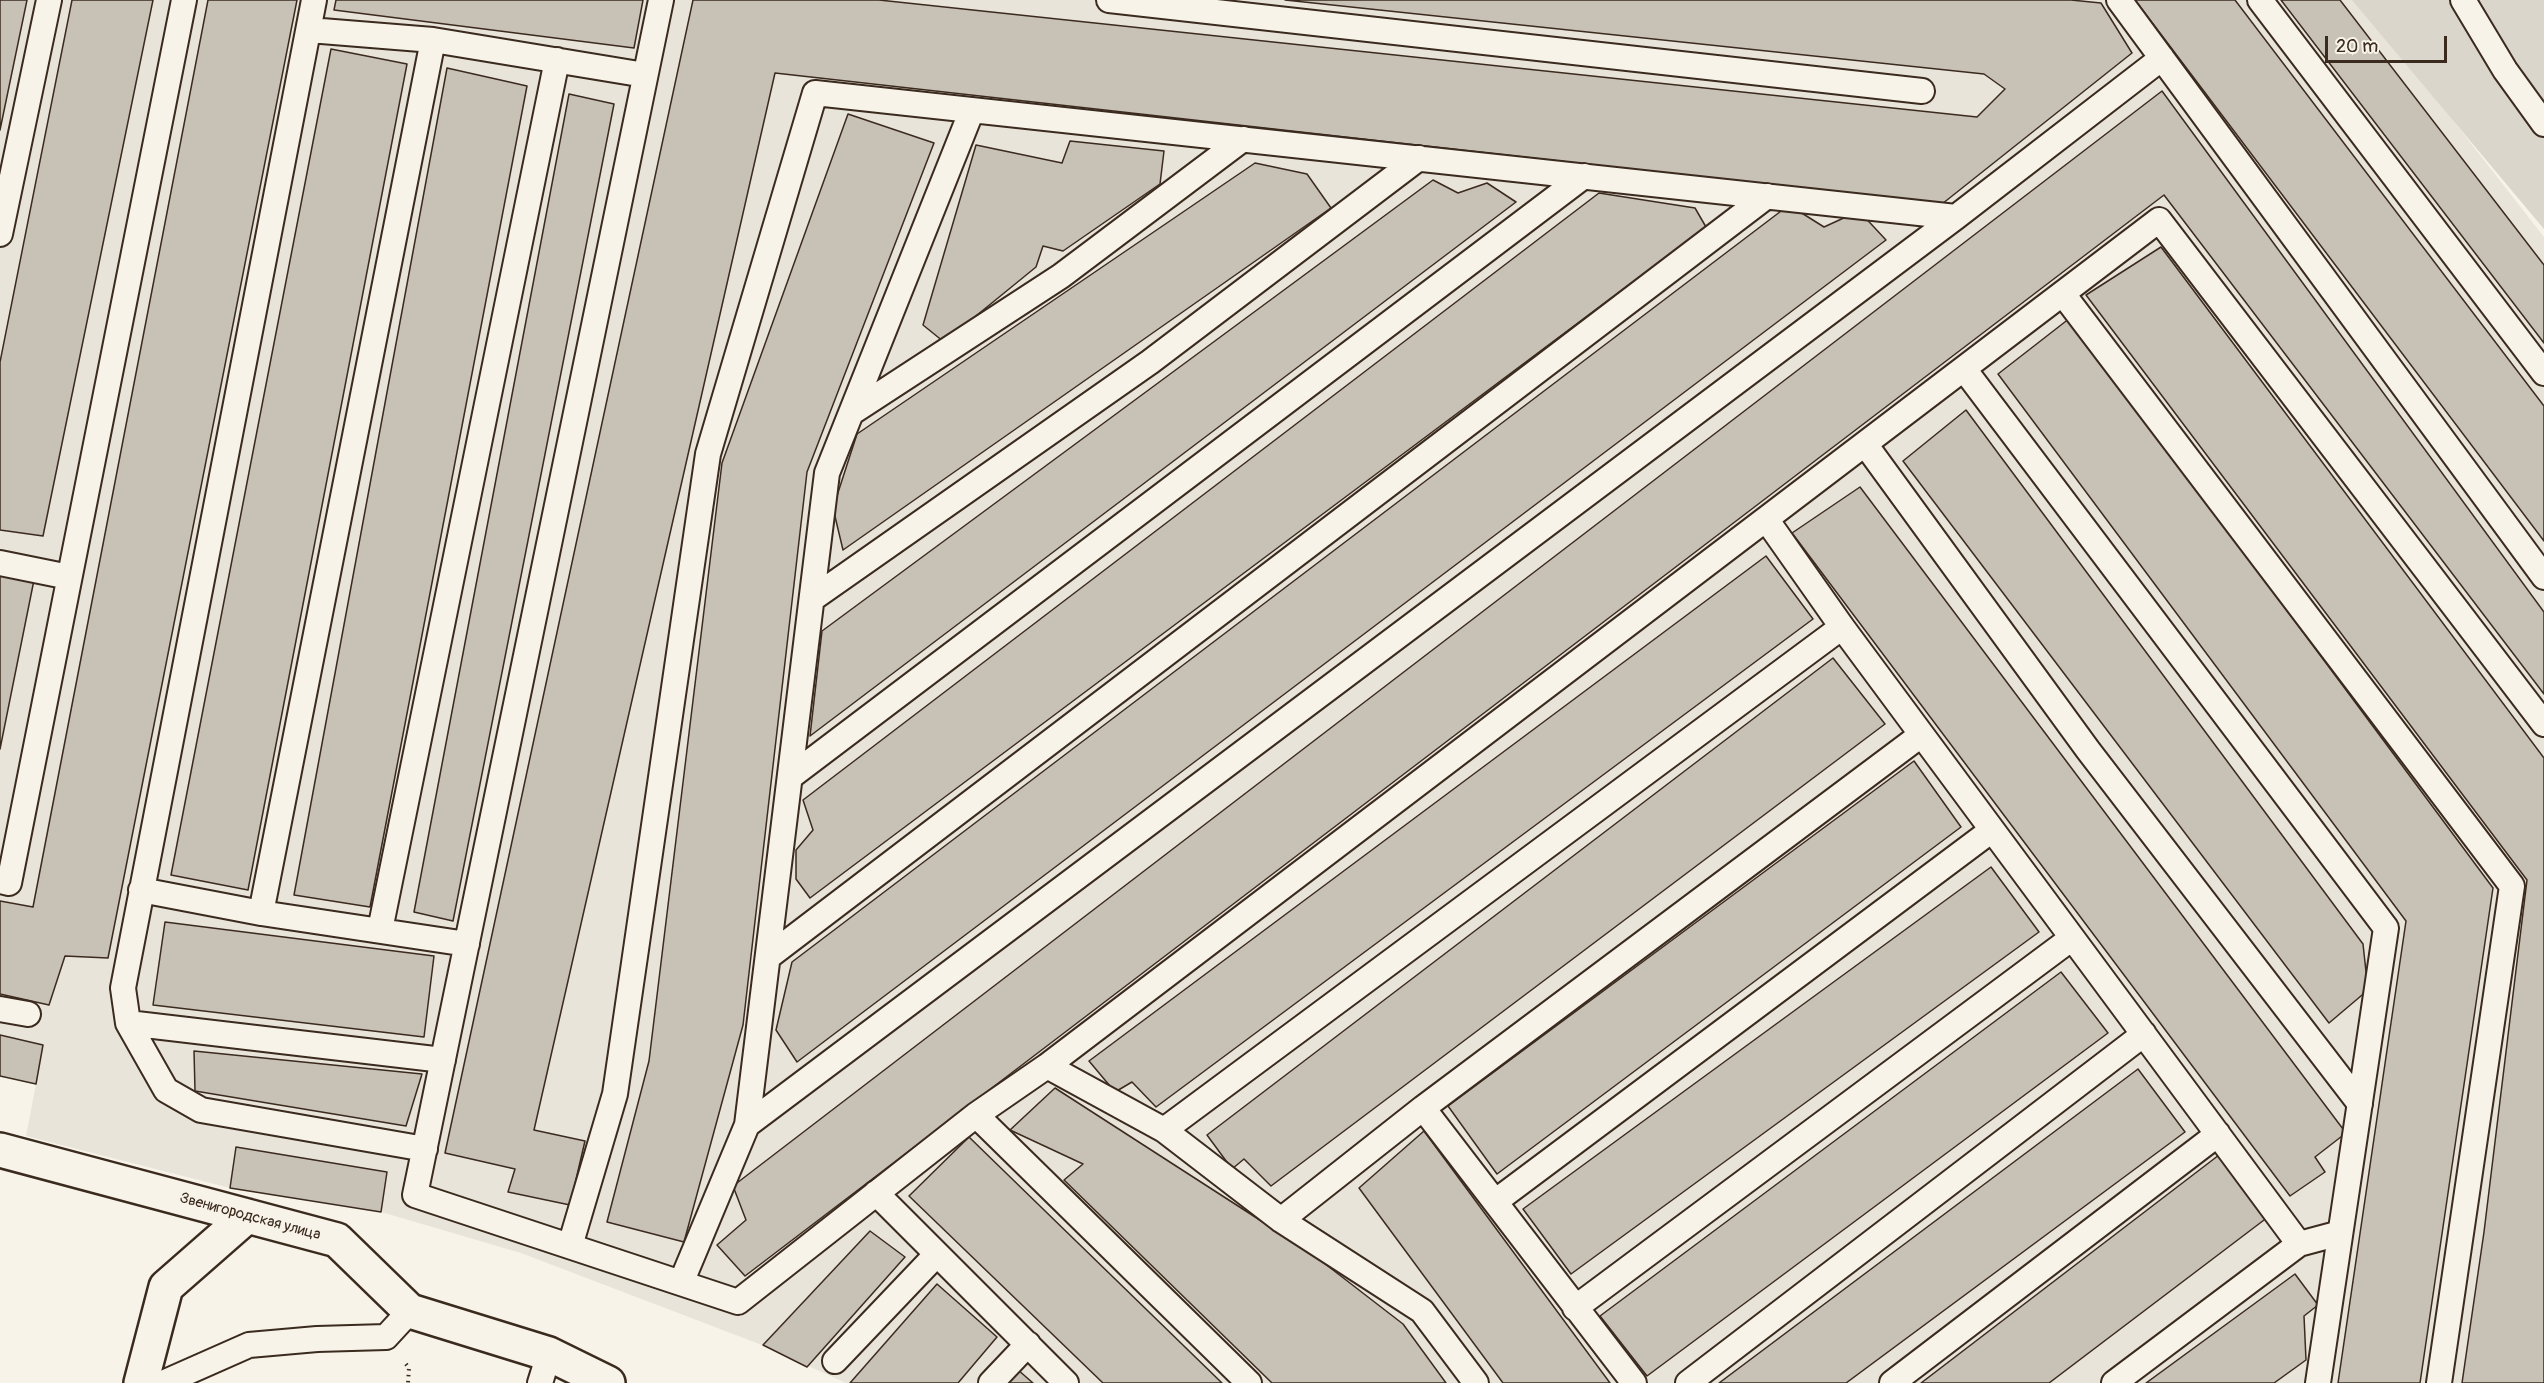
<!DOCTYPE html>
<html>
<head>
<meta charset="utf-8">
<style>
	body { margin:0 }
	#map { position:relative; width:2544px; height:1383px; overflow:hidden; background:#f7f3e8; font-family:Pangolin,sans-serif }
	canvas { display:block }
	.scale { position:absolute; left:2325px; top:36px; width:122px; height:27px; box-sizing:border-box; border:3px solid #3b2a1e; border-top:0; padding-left:8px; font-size:18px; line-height:21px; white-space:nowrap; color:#3b2a1e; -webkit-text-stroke:4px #f7f3e8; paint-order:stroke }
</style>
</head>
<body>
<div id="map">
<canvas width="2544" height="1383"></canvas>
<div class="scale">20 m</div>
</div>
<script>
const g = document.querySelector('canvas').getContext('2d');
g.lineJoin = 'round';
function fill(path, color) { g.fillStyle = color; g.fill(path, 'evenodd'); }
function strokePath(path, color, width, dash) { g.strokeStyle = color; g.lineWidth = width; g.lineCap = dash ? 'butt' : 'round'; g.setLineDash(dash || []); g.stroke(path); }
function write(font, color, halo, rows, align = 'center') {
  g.font = font + ' Pangolin,sans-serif'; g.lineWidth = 4.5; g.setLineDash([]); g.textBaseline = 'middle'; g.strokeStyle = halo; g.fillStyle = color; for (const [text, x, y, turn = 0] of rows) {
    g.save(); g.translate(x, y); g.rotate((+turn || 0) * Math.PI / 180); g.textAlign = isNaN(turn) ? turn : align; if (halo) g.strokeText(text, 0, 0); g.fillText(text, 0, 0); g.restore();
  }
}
fill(new Path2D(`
	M0,0H2359L2544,237V1383H846L762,1345L521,1253L381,1212L230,1188L26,1136L36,1084L0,1076Z`), '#e9e4d9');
fill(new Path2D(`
	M2352,0H2544V229Z`), '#dbd6cb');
const building = new Path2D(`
	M0,0H27L0,130Z
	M72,0H153L43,536L0,530V362Z
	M208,0H297L108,958L65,956L49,1005L0,994V901L33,907Z
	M336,0H643L634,48L334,10Z
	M693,0H879L1977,117L2005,89L1984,74L1285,0H2071L2101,3L2132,53L1942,204L775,73L534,1130L585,1141L570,1205L508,1192L515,1169L445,1153Z
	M2135,0H2235L2544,406V541Z
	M2281,0H2340L2544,265V343Z
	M331,49L407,64L248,890L171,875Z
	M447,68L527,86L370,907L294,895Z
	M2162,91L2544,612V694L2164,195L745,1276L717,1245L746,1220L733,1186Z
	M569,94L614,104L453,921L414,912Z
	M848,114L934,143L807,472L743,1025L684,1242L607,1222L649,1061L722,463Z
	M1070,141L1164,151L1160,184L1063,251L1043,246L1036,267L944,342L923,325L976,145L1062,163Z
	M1255,163L1307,174L1331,208L843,550L833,508L857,434Z
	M1433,180L1458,193L1487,183L1516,202L810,736L822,631Z
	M1599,193L1695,208L1706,227L810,898L796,879V850L813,830L803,800Z
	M1789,205L1824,227L1859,211L1886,240L797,1062L776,1030L792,962Z
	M2161,247L2544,758V1383H2462L2484,1232L2527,880L2086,295Z
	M2070,318L2493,888L2420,1383H2338L2406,921L1998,374Z
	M1966,410L2363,944L2368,990L2329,1023L1903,461Z
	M1860,487L2346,1133L2315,1157L2325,1172L2290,1196L1792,533Z
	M1766,556L1813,619L1156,1107L1132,1082L1115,1092L1089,1061Z
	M0,568L35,575L0,749Z
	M1833,658L1885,724L1271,1186L1244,1159L1232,1169L1207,1135Z
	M1914,761L1961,827L1497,1174L1448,1106Z
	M1991,867L2039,932L1571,1274L1523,1209Z
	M165,922L434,956L424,1037L153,1005Z
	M2061,972L2108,1033L1647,1376L1600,1316Z
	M0,1035L43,1045L36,1084L0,1076Z
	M194,1051L422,1074L406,1126L195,1091Z
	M2138,1069L2185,1132L1846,1383H1719Z
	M1055,1088L1311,1253L1403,1324L1446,1383H1272L1064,1180L1083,1164L1010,1130Z
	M1424,1131L1610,1383H1503L1359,1188Z
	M969,1137L1222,1383H1103L909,1196Z
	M236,1147L387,1172L381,1212L230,1188Z
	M2219,1155L2268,1217L2049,1383H1921Z
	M870,1231L905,1257L807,1367L763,1345Z
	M2295,1274L2318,1305L2304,1316L2306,1360L2274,1383H2146Z
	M937,1284L997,1337L958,1383H850Z
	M1017,1369L1033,1383H1007Z`);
fill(building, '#c8c1b6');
strokePath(building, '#3b2a1e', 1.5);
const service = new Path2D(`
	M314,0L123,988L128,1023L166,1090L201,1110L425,1149
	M661,0L415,1195L738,1302L976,1115L1047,1066L2159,220L2544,724
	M1109,0L1922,91
	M2119,0L2544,577
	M2260,0L2544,373
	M2463,0L2505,70L2544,124
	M309,30L433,40L645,75
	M0,234L49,0
	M2063,294L2512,886L2439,1383
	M1964,369L2386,928L2318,1383
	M851,413L1061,276L1243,139
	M1865,444L2088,750L2360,1104
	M1766,519L1842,627L2299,1244L2340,1233
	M0,563L69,577
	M812,599L1150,362L1419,158
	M790,777L1584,176
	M0,881L9,883L184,0
	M141,890L261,913L467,944
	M261,913L433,40
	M380,930L557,60
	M768,957L1767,196
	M0,1009L28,1014
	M128,1023L443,1060
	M1047,1066L1164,1130L1281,1220L1422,1311L1476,1383
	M1423,1108L1634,1383
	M976,1115L1249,1383
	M747,1125L827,473L972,110
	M1164,1130L1842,627
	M876,1193L1066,1383
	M1496,1201L1992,830
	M1281,1220L1423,1108L1921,735
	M570,1246L615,1094L708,454L815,93L1956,217
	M681,1283L747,1125L1956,217L2162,58
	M1575,1308L2072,938
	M835,1361L936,1255
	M163,1383L249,1345L317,1339L386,1337L410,1311
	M540,1383L549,1354
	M991,1383L1028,1344
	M1688,1383L2144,1034
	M1892,1383L2218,1134
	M2114,1383L2299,1244`);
const minor = new Path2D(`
	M0,1150L337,1240L410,1311L549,1354L608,1383
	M141,1383L166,1287L247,1216`);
strokePath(service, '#3b2a1e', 28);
strokePath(minor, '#3b2a1e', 38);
strokePath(new Path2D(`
	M406,1364L409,1368L408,1383`), '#3b2a1e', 4, [1.5, 4.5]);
strokePath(service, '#f7f3e8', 24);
strokePath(minor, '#f7f3e8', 33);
write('15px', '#3b2a1e', '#f7f3e8', [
	["Звенигородская улица",250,1217,15]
]);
</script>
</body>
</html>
